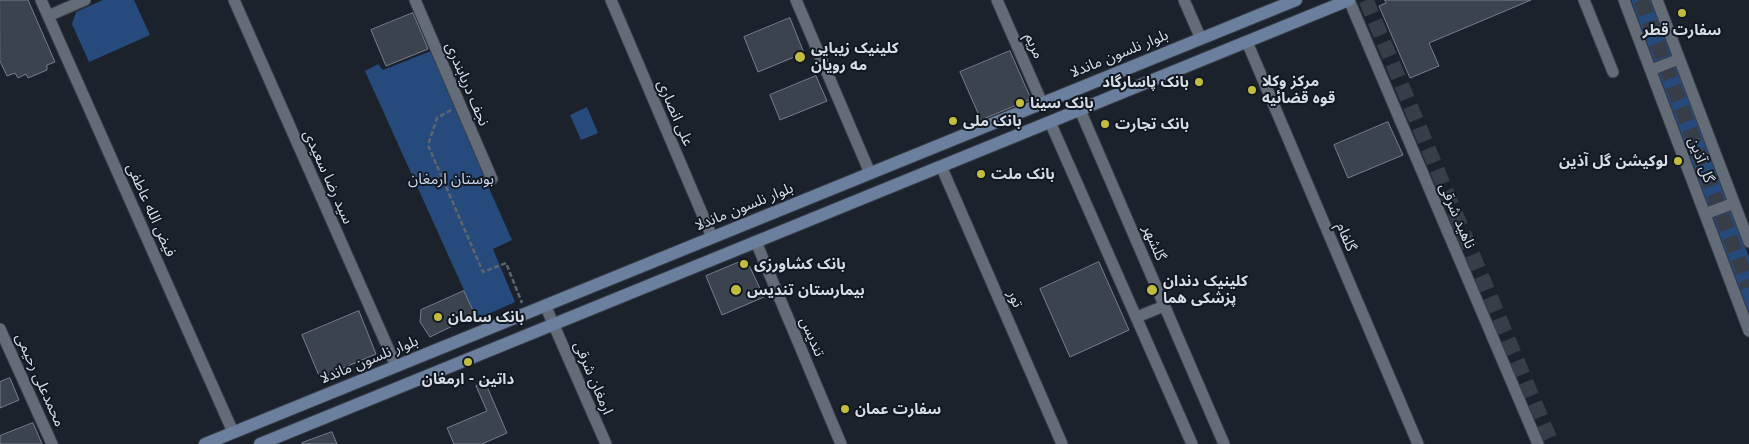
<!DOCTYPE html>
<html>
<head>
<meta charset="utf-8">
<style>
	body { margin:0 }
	canvas { display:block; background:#1b222c }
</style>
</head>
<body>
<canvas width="1749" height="444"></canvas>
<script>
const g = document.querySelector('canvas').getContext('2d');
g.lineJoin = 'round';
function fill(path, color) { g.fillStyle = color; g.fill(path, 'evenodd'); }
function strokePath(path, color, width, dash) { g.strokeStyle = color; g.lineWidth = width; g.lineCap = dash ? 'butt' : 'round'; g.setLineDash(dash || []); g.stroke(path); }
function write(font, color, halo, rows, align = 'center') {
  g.font = font + ' Quicksand,"Noto Sans Arabic",sans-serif'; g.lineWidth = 4; g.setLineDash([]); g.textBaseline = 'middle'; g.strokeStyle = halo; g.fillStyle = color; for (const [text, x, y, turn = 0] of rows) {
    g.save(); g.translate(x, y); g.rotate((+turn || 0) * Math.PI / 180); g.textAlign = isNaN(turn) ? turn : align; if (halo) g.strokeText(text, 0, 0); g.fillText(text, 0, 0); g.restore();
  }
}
fill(new Path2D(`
	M103,0H134L150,35L89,62L72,24L76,12Z
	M1631,0H1652L1749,257V313Z
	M431,51L455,108L491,184L488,186L512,240L493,249L515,302L477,319L365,71L378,64L383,70Z
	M587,107L598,133L581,140L570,115Z`), '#264a7b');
const building = new Path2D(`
	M0,0H28L55,62L47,65V70L28,78L26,74L18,78L15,73L7,76L0,61Z
	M1385,0H1531L1429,43L1439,66L1410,78L1379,6L1386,3Z
	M413,13L428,49L386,66L371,30Z
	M790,18L804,53L758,72L744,37Z
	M1010,51L1031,99L981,120L960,72Z
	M816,76L827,101L780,120L770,95Z
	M1388,122L1403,155L1348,178L1334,145Z
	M742,261L749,265L764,297L722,315L706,276Z
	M1099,262L1129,330L1070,357L1040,289Z
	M464,291L475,315L430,337L420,322L421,310Z
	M359,311L376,354L320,378L302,335Z
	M10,378L19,400L0,408V382Z
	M485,382L507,433L482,444H454L447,428L487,411L476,386Z
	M33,423L42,444H0V436Z
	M332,432L337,444H302V443Z`);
fill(building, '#3b434e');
strokePath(building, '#767e8b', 1);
strokePath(new Path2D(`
	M1366,0L1552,444
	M1641,0L1749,287`), '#373e47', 15, [15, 8]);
const street = new Path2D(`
	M41,0L233,432
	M234,0L396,366
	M415,0L492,179
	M611,0L712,237
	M796,0L870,173
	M997,0L1042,103
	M1184,0L1201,39
	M1349,0L1538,444
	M1584,0L1613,72
	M1624,0L1749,331
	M1657,0L1749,242
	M48,16L85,0
	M1247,42L1418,444
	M1651,70L1679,59
	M1080,110L1224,444
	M1050,122L1192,444
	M941,166L1062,444
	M1705,214L1734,203
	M756,242L841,444
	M545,305L606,444
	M1137,317L1164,306
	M0,329L52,444`);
const secondary = new Path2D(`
	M205,444L1296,0
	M260,444L1349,0`);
strokePath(street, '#383d46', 13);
strokePath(secondary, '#383d46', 14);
strokePath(new Path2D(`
	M451,110L437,118L428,145L483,272L506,263L522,303`), '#5f656e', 2.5, [5, 2.5]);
strokePath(street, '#646c78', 11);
strokePath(secondary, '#6a809e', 12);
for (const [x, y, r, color] of [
	[1682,13,5,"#c3bd3f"],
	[800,57,6,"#c3bd3f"],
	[1199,82,5,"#c3bd3f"],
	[1252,90,5,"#c3bd3f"],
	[1020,103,5,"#c3bd3f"],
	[953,121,5,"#c3bd3f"],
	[1105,124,5,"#c3bd3f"],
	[1678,161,5,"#c3bd3f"],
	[981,174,5,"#c3bd3f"],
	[744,264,5,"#c3bd3f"],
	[736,290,6,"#c3bd3f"],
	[1152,290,6,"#c3bd3f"],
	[438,317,5,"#c3bd3f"],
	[468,362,5,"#c3bd3f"],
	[845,409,5,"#c3bd3f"]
]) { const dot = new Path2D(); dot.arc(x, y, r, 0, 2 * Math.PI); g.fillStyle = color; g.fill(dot); strokePath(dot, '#111822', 2); }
write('bold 15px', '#d7dce3', '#111822', [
	["سفارت قطر",1682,30,"center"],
	["کلینیک زیبایی",811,48],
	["مه رویان",811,65],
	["مرکز وکلا",1262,81],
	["قوه قضائیه",1262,98],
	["بانک پاسارگاد",1189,82,"right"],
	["بانک سینا",1030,103],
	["بانک ملی",963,121],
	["بانک تجارت",1115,124],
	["لوکیشن گل آذین",1668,161,"right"],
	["بانک ملت",991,174],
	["بانک کشاورزی",754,264],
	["کلینیک دندان",1163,281],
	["پزشکی هما",1163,298],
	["بیمارستان تندیس",747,290],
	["بانک سامان",448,317],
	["داتین - ارمغان",468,379,"center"],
	["سفارت عمان",855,409]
], 'left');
write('15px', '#d7dce3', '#111822', [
	["مریم",1034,46,67],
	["بلوار نلسون ماندلا",1119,54,-22],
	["نجف دریابندری",467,84,67],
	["علی انصاری",675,113,67],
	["گل آذین",1701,160,69],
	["سید رضا سعیدی",328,177,66],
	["بلوار نلسون ماندلا",744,207,-22],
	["فیض الله عاطفی",151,210,66],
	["ناهید شرقی",1457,216,67],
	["گلفام",1346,237,67],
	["گلشهر",1154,243,67],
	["تور",1015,299,66],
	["تندیس",812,337,67],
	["بلوار نلسون ماندلا",369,360,-22],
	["ارمغان شرقی",593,378,67],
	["محمدعلی رحیمی",40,380,66]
]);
write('15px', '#cedaed', '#111822', [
	["بوستان ارمغان",451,179]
]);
</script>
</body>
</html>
